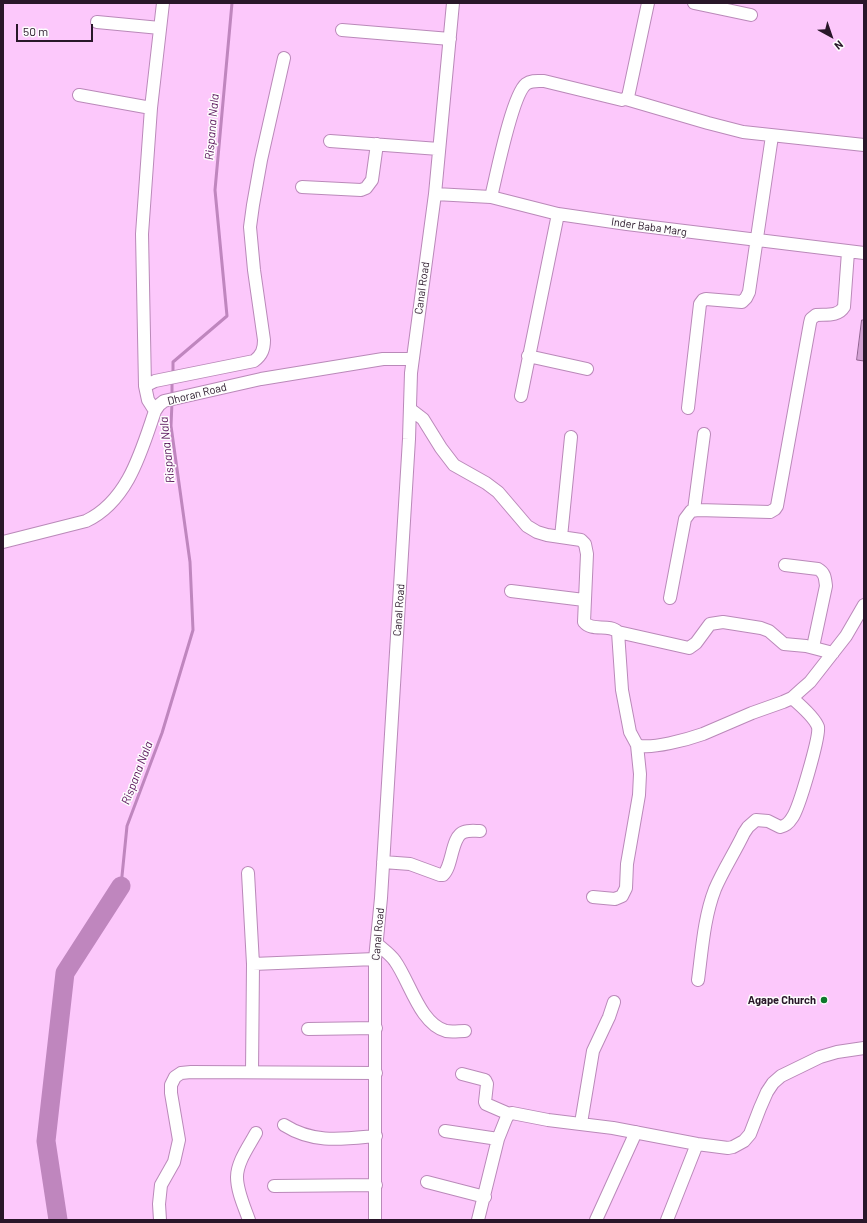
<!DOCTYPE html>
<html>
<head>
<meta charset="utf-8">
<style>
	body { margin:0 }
	#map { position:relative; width:867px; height:1223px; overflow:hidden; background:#fcc8fb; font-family:Barlow,sans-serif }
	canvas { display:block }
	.frame { position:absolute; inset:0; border:4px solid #291729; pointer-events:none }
	.north { position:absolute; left:811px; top:16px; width:40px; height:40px; -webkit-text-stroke:3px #fdfdfd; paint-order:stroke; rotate:140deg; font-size:11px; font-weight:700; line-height:16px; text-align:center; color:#291729 }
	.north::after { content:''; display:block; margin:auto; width:14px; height:18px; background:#291729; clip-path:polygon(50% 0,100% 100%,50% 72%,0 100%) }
	.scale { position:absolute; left:16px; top:24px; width:77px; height:18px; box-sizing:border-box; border:2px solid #291729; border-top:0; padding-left:5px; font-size:12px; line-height:14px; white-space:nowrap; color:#291729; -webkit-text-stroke:3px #fdfdfd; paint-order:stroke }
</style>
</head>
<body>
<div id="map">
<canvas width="867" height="1223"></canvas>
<div class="frame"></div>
<div class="north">N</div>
<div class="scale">50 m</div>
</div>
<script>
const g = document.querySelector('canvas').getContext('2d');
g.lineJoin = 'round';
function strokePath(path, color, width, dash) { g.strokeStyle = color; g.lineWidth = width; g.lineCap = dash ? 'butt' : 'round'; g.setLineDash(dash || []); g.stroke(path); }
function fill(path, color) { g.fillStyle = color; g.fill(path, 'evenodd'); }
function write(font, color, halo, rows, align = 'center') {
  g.font = font + ' Barlow,sans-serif'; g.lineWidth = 3; g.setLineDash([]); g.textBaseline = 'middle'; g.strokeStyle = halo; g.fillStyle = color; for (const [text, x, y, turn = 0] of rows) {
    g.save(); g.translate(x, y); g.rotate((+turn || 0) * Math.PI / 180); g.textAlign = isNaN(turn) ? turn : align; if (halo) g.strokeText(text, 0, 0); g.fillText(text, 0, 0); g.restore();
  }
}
strokePath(new Path2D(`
	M173,375V362L227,316L215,190L232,3
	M172,397V380
	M121,886L127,826L162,733L193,630L190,562L171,426L172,402`), '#bf86be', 3);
strokePath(new Path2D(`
	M58,1220L46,1141L65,973L121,886`), '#bf86be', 19);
const building = new Path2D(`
	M862,320H864V361L857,360Z`);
fill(building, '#d4a2d4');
strokePath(building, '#8f618f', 1);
const minor = new Path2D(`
	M694,3L751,15
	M97,22L160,28
	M342,30L450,39
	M79,95L151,108
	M626,99L708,123L743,132L864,145
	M330,141L439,149
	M302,187L361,190L366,188L372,180L377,144
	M435,194L491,197L558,214L627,224L864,253
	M491,197C496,177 512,95 526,84C531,80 538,81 544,81L622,100L628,97L648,3
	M528,356L587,369
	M145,386L155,381L254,361C262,355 264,349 264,340L254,270L250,227L253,205L261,160L284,58
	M521,396L558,214
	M688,408L700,304L703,300L706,299L742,302L746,298L749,292L772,136
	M410,409L423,419L441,448L454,465L486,483L498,492L527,526L537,532L547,535L581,540L585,544L587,554L584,622C592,632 609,623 618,632L622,690L630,732L637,745C650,750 689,739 703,734L752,713L783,702L792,698L802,689L810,682L846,636L864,605
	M155,411L148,400L145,386L142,234L151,108L163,3
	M694,510L704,434
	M561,537L571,437
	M3,542L86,521C128,501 141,452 155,411L159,405L164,401L261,379L383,359H412
	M785,565L818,569C825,573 825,578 826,586L813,647
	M511,591L584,600
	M670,598L685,519L691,511L698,510L770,512L775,509L777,506L810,323L811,319L816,315C825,314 838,317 844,307L848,252
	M618,632L689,648L696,643L710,624L723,622L761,628L769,631L784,644L806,646L833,653
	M383,862L410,864L440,875H443C453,866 451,836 464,832C469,830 475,831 480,831
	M248,873L253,964
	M593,897L615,899L622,896L626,888L627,864L639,795L640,774L637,745
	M377,944C384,950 391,955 395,961C410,982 420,1024 446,1031C452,1032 459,1031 465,1031
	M698,980C702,950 704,917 715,889C723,870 735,852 744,833L748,827L756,820L768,821L780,827C786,826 789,823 792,818C799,809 820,736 818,727C815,718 799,704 792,698
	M308,1029L376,1028
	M252,1072L253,964L375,959
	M462,1074L485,1080L487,1084L485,1102L486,1104L509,1114
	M581,1123L593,1051L609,1017L614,1002
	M284,1125C314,1144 343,1139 376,1136
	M445,1131L498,1139
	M427,1182L485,1197
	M274,1186L376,1185
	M160,1220L159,1204L161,1185L174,1162L179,1140L171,1093V1085L175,1077L181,1073L191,1072L376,1073
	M249,1220C244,1206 237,1191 237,1177C237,1162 249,1146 256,1133
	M375,1220V959L381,898L409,439L411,373L435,194L453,3
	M478,1220L498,1139L506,1119L509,1114L512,1113L548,1120L613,1128L697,1144L728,1148L733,1147L744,1141L750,1134L760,1108L767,1092L773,1083L781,1076L820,1057L837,1052L864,1048
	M596,1220L636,1132
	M667,1220L697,1144`);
strokePath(minor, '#ba89b9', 14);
strokePath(minor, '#fff', 12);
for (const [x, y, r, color] of [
	[824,1000,4,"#0d782c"]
]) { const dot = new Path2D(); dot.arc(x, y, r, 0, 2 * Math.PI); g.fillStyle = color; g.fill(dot); strokePath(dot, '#fdfdfd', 1.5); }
write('11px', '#291729', '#fdfdfd', [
	["Inder Baba Marg",649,227,8],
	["Canal Road",422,288,-82],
	["Dhoran Road",197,394,-14],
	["Canal Road",399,610,-86],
	["Canal Road",378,934,-85]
]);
write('bold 11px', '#291729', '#fdfdfd', [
	["Agape Church",816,1000]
], 'right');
write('italic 12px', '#5c185e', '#fdfdfd', [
	["Rispana Nala",212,127,-85],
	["Rispana Nala",167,450,-96],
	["Rispana Nala",137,773,-69]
]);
</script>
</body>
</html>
